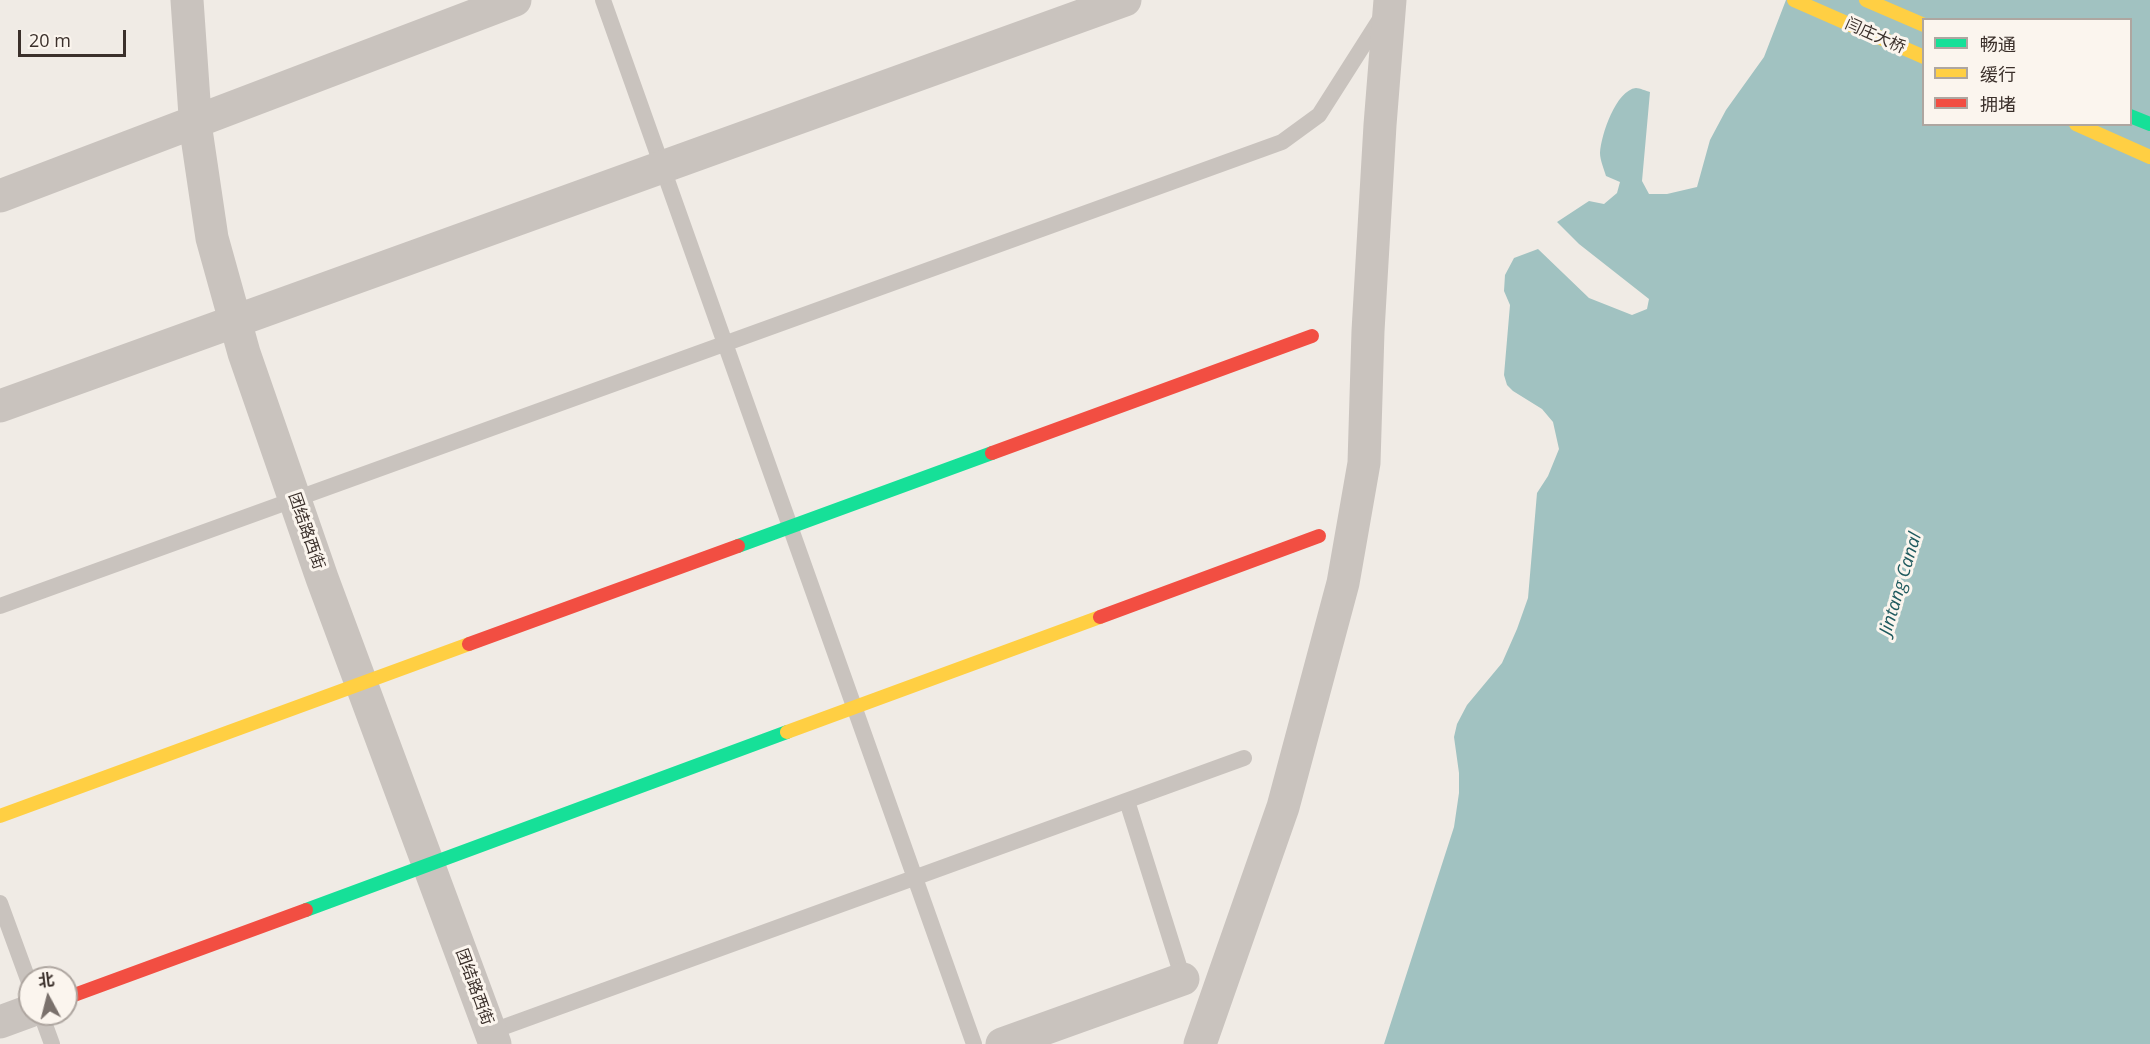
<!DOCTYPE html>
<html>
<head>
<meta charset="utf-8">
<style>
	body { margin:0 }
	#map { position:relative; width:2150px; height:1044px; overflow:hidden; background:#f0ebe5; font-family:"Open Sans","Noto Sans SC",sans-serif }
	canvas { display:block }
	.legend { position:absolute; left:1922px; top:18px; width:210px; height:108px; box-sizing:border-box; background:#fbf5ee; border:2px solid #aea6a0; margin:0; padding:8px 10px; list-style:none; font-size:18px; color:#3b302b }
	.legend li { display:flex; align-items:center; gap:12px; height:30px }
	.legend b { width:30px; border:2px solid #aea6a0 }
	.north { position:absolute; left:18px; top:966px; width:60px; height:60px; box-sizing:border-box; background:#fbf5ee; border:2px solid #aea6a0; border-radius:50%; rotate:353deg; font-size:16px; font-weight:700; line-height:24px; text-align:center; color:#3b302b }
	.north::after { content:''; display:block; margin:auto; width:21px; height:27px; background:#7a716c; clip-path:polygon(50% 0,100% 100%,50% 72%,0 100%) }
	.scale { position:absolute; left:18px; top:30px; width:108px; height:27px; box-sizing:border-box; border:3px solid #3b302b; border-top:0; padding-left:8px; font-size:18px; line-height:21px; white-space:nowrap; color:#3b302b; -webkit-text-stroke:4px #fbf5ee; paint-order:stroke }
</style>
</head>
<body>
<div id="map">
<canvas width="2150" height="1044"></canvas>
<ul class="legend">
<li><b style="height:8px;background:#16e098"></b>畅通</li>
<li><b style="height:8px;background:#ffcf43"></b>缓行</li>
<li><b style="height:8px;background:#f24e42"></b>拥堵</li>
</ul>
<div class="north">北</div>
<div class="scale">20 m</div>
</div>
<script>
const g = document.querySelector('canvas').getContext('2d');
g.lineJoin = 'round';
function fill(path, color) { g.fillStyle = color; g.fill(path, 'evenodd'); }
function strokePath(path, color, width, dash) { g.strokeStyle = color; g.lineWidth = width; g.lineCap = dash ? 'butt' : 'round'; g.setLineDash(dash || []); g.stroke(path); }
function write(font, color, halo, rows, align = 'center') {
  g.font = font + ' "Open Sans","Noto Sans SC",sans-serif'; g.lineWidth = 6; g.setLineDash([]); g.textBaseline = 'middle'; g.strokeStyle = halo; g.fillStyle = color; for (const [text, x, y, turn = 0] of rows) {
    g.save(); g.translate(x, y); g.rotate((+turn || 0) * Math.PI / 180); g.textAlign = isNaN(turn) ? turn : align; if (halo) g.strokeText(text, 0, 0); g.fillText(text, 0, 0); g.restore();
  }
}
fill(new Path2D(`
	M1786,0H2150V1044H1384L1454,827L1459,793V773L1454,737L1457,724L1467,705L1502,663L1517,629L1528,598L1537,493L1548,476L1559,449L1553,422L1542,409L1513,391L1507,385L1504,375L1510,305L1504,291L1505,275L1514,258L1538,249L1589,298L1632,315L1647,309L1649,299L1579,244L1557,222L1589,201L1604,204L1617,193L1620,182L1606,176C1604,169 1600,160 1600,153C1601,135 1616,90 1636,88C1640,88 1646,91 1650,92L1642,181L1649,194H1667L1697,187L1710,140L1726,110L1764,57ZM1924,20H2130V124H1924Z`), '#a1c2c1');
strokePath(new Path2D(`
	M603,0L974,1044
	M0,606L1282,142L1319,115L1382,16
	M1127,801L1183,979
	M0,903L30,985
	M41,1014L52,1044
	M490,1032L1244,758`), '#c9c3be', 16);
strokePath(new Path2D(`
	M187,0L196,130L212,238L244,353L322,578L495,1044
	M0,196L515,0
	M0,406L1125,0
	M0,1022L30,1011
	M1002,1044L1183,979
	M1200,1044L1283,807L1343,583L1364,463L1368,331L1380,125L1390,0`), '#c9c3be', 33);
strokePath(new Path2D(`
	M2130,116L2150,124
	M738,546L992,453
	M306,910L787,732`), '#16e098', 14);
strokePath(new Path2D(`
	M1794,0L1924,57
	M1866,0L1924,25
	M2076,124L2150,157
	M787,732L1100,617
	M0,816L469,644`), '#ffcf43', 14);
strokePath(new Path2D(`
	M992,453L1312,336
	M1100,617L1319,536
	M469,644L738,546
	M66,998L306,910`), '#f24e42', 14);
write('16px', '#3b302b', '#fbf5ee', [
	["闫庄大桥",1875,36,24],
	["团结路西街",306,531,71],
	["团结路西街",474,987,70]
]);
write('italic 18px', '#1f5a5e', '#fbf5ee', [
	["Jintang Canal",1901,584,-73]
]);
</script>
</body>
</html>
